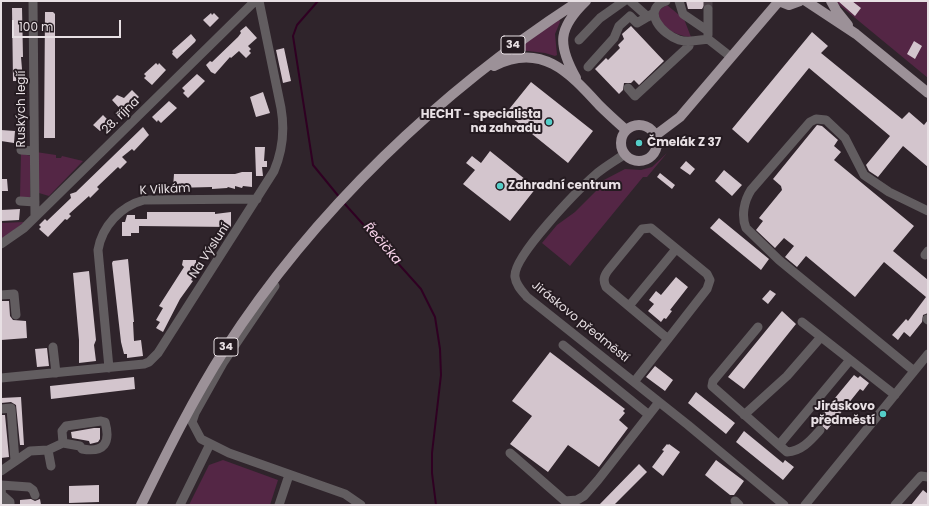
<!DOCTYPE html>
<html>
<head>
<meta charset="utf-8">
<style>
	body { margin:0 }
	#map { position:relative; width:929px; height:506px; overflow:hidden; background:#2f242b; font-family:Poppins,sans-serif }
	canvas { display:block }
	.frame { position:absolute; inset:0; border:2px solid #e8e0e4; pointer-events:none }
	.scale { position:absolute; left:12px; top:20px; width:109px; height:18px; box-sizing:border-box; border:2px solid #e8e0e4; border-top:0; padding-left:5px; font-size:12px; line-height:14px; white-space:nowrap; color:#e8e0e4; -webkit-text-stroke:3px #251b21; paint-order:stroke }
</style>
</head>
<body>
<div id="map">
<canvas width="929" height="506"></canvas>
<div class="frame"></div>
<div class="scale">100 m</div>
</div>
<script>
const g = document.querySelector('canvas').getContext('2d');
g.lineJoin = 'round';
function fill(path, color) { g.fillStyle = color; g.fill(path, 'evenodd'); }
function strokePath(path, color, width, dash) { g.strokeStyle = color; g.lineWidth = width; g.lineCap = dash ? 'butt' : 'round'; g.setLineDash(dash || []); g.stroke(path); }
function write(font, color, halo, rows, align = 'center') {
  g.font = font + ' Poppins,sans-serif'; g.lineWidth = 4; g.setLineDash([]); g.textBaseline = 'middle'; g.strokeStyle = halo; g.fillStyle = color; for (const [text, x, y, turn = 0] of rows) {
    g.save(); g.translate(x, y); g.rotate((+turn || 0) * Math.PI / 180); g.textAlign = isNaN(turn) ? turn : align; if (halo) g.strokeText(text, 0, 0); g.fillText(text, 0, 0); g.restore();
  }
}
fill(new Path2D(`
	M837,1H928V78L837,3Z
	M667,5L684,19L691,37C676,36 669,30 658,20L659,10Z
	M559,19L560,22L555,34L557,55L555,56L545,53L520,50L518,48Z
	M36,152L56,155V158H61L62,156L83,161L49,196L39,193Z
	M21,153L30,156V197H20Z
	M667,153L647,177H643L570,266L542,243L557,225L575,212L597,190L602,181L625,169L641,170L652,167Z
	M24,222L1,241V223Z
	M223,460L278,480L270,505H189L209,465Z`), '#542645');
strokePath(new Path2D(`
	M318,1L297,25L293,36L313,165L340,198
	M344,203L421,289L435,317L440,349L441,375L432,453V473L436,505`), '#2f0022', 2);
fill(new Path2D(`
	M686,1H709V3L705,4L702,9H688Z
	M838,1H852L861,8L855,16Z
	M12,8H22L23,57H21L23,81H13Z
	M45,12H53L55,14V138H44Z
	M211,13L212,15L214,13L219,18L210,27L203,20Z
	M246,26L257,38L248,46L251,49L249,51L251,53L246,58L239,51L231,58L230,57L215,74L211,72L206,65L210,61L212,62L238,37L241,33L240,31Z
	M631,26L664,61L639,85L634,80L631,83H624L623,90L619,94L595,69L606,58L608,60L620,48L618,45L624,39L622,34Z
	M812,32L828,46L821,53L902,119L909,112L924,125L928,120V167L903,146L878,177L869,171L866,165L890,136L809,68L748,143L732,129Z
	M191,34L196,40L195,42L177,59L172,54L173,52L172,51Z
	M914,41L922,46L915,59L907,54Z
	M284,48L291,81L283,83L276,50Z
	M156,63L158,65L159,63L166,70L152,85L144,78L146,76L144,74Z
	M197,74L205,81L188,98L183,93L185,91L182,88Z
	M531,82L593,131L568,163L506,113Z
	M132,90L139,97L123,112L112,100L117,95L124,98Z
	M263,92L270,113L256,117L250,97Z
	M169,101L177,108L161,123L158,120L157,122L152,117Z
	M103,115L110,122L100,131L93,125Z
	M817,125L822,126L838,140L834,146L841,152L834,160L914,226L893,251L928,280V313L923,315L922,322L910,337L904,332L898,340L892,335L906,319L908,321L926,297L884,262L855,297L806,256L797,267L785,257L794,246L784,238L775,248L756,230L763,221L759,218L782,190L781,186L773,179Z
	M143,127L149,135L134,151L132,149L122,157L127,162L120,169L118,167L97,187L99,189L90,198L89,196L69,214L71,216L67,220L65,219L48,237L39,229L41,227L39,225L45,219L47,221L71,198L70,194L76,192Z
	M1,130L15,131L14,143L1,141Z
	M255,147H265L264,161H267V167H262L263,176H256Z
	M490,151L536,188L510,221L463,184L475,170L466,163L472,156L481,163Z
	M686,161L695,169L690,175L680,168Z
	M724,170L742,185L732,196L715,181Z
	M242,172H252V187L243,186L242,188L235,186V189L228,187L227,188L212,189V187L173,188L174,174H235Z
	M660,173L675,185L672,189L657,177Z
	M1,179H7L8,191H1Z
	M20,209L19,220L1,221V210Z
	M147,212H215V214L231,212V227L139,226V233H131V236H122V222H125L127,215H135V219H147Z
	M719,218L769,259L761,270L710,228Z
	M128,259L134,322H133L134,341L141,340L143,356L127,358V354H124L121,342L112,263L113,261Z
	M183,260H196V263H201L200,272L198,270L191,280L193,281L180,299L163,332L156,328L160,322L156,320L163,308L159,306L184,267L182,265Z
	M89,271L96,340L94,345L96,361L79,363V340L73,273Z
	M676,277L688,287L670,310L672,311L666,319L664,318L661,322L648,311L654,304L649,300L656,291L661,295Z
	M770,290L776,294L768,304L762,299Z
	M1,301H9L10,316L13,320L26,321L27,338L1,340Z
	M782,311L796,324L744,389L728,377Z
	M47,348L49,366L37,367L35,349Z
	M550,352L625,409L623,411L625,413L619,420L628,428L599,467L568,445L548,472L510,444L532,416L512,401Z
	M655,366L673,380L665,391L646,377Z
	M854,375L858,378L860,376L869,383L863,391L860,389L827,430L816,421Z
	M134,377L135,389L51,399L50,386Z
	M696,392L735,423L726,434L688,403Z
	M21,397L24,445H20L16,405L11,402L1,403V398Z
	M1,415H5L9,457L1,458Z
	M94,428H100V439L98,442L90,444L89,441L72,438L71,432Z
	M744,431L783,463L785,460L794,467L783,480L736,442Z
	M667,444L668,445L669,444L680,452L663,476L652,467L664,451L662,450Z
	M716,460L744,481L734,495H730L705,475Z
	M639,464L647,472L614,505H599Z
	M99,485V502L69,503V486Z
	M923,490L928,494V505H911Z
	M31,499L35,501L40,499L41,505H20V500Z`), '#d3c5cd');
strokePath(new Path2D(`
	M708,1V9`), '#4b4047', 9, [9, 4.5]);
strokePath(new Path2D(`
	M33,1L35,216
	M630,1L648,17
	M666,1C640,10 663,35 679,40C689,43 698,40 708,39L731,57
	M679,1L683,14L708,31
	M708,35V9
	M579,40L600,18L624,1
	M588,67L614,38L619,26L630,16L637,23L654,13
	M628,88L635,96L689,46L690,42
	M21,150L34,151
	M625,154C615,161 604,167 595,175C579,189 512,257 515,277C516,285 522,291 527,297L688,425L784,505
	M20,201L35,202
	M1,244L24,228L255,1
	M925,255L928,251
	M275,286L223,363L195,413L192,422L201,439L229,453L345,494L361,505
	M1,295L14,294L16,315
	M629,306L676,249
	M927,319L928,320
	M802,322L895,395
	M758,327L713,381L712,386L779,445L850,360
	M563,345L649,415
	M53,347L56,373
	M109,368L98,250C102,226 121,206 144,200L257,199
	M914,371L779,260L746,228C741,216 744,201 751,190L810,122L816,119L826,120L845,138L864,175L889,192L928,211
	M1,378L144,364L149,362L158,353L274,171C283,150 285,131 281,108L259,1
	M634,382L668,339L707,289L710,280L707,274L651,228L642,229L610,268C605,274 602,279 606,287L668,339
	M1,409L11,408L15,461
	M744,415L787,376L821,337
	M779,445L787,452C802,451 811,440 820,430
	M48,450L51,466
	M510,453L565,501L577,500L584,496L598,480L659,402
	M1,471L30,451L48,450L63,443L80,446L82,449C104,453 111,443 105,422L101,421L66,426L62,431L63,443
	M1,485L29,487L33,490L35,495
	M1,485L2,505
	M1,497L2,495L10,502V505
	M735,501L739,505
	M180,505L210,444
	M279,505L289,475
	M805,505L928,354
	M895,505L921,476L928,477`), '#625d60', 9);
strokePath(new Path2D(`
	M779,1L789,5L800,1
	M806,1L856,34L928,93
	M831,1L836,10L848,25
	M494,66C541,42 569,72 599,105C608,114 617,122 626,130
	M576,78C557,44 558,28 586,1
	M621 143a18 18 0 1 1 36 0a18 18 0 1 1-36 0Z
	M656,135L680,117L779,1
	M141,505C167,452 193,399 225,349C314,211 441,90 579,1`), '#9c9198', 10);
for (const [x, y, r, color] of [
	[549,122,4,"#54cdc8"],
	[639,143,4,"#54cdc8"],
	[500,186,4,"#54cdc8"],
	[883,414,4,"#54cdc8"]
]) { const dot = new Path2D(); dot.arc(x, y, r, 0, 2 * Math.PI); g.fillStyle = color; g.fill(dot); strokePath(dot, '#251b21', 1.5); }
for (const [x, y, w] of [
	[513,45,24],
	[226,347,24]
]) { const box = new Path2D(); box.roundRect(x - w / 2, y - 9, w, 18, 3); g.fillStyle = '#251b21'; g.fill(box); strokePath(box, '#e8e0e4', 1); }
write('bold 11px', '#e8e0e4', null, [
	["34",513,45],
	["34",226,347]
]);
write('12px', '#e8e0e4', '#251b21', [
	["Ruských legií",22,109,-90],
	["28. října",121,116,-44],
	["K Vilkám",165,190,-3],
	["Na Výsluní",210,251,-57],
	["Jiráskovo předměstí",580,322,39]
]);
write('bold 12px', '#e8e0e4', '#251b21', [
	["HECHT - specialista",541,115],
	["na zahradu",541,129],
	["Čmelák Z 37",647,143,"left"],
	["Zahradní centrum",508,186,"left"],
	["Jiráskovo",875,407],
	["předměstí",875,421]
], 'right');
write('italic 13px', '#fcd7ee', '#251b21', [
	["Řečička",382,244,49]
]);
</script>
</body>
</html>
